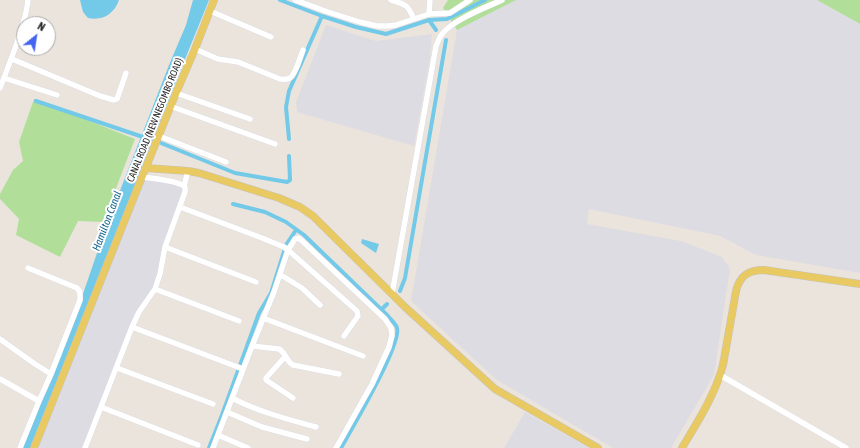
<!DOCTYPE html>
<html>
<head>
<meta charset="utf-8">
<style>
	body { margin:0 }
	#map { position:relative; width:860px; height:448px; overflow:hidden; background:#ebe4dc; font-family:"Asap Condensed",sans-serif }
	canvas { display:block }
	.north { position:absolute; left:16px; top:16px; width:40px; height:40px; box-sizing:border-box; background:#fff; border:1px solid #a9a9a9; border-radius:50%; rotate:30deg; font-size:11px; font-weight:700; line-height:16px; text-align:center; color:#292929 }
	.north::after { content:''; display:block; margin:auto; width:14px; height:18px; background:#4363f1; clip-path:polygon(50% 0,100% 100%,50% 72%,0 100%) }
</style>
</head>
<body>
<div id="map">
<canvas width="860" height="448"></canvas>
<div class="north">N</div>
</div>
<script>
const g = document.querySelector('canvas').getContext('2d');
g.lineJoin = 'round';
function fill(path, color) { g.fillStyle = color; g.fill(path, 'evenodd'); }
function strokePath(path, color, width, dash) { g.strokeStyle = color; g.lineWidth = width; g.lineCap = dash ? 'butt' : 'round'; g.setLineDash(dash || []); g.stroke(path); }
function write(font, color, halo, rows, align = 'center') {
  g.font = font + ' "Asap Condensed",sans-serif'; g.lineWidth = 4; g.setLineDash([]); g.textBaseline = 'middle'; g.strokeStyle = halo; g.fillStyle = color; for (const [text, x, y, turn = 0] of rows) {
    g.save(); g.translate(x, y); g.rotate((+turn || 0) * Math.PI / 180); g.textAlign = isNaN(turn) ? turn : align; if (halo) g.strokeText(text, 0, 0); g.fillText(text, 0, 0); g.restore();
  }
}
fill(new Path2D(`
	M516,0H817L860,24V273L756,255L720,236L589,209L587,224L681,241L722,257L730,269L714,375L671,448H613L497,380L411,301L457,30Z
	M326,25L376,41L432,34L430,58L414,146L297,112L296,102Z
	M142,178L180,185L185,189L157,281L138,312L84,448H35Z
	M525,412L589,448H504Z`), '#dedce3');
fill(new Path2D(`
	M448,0H516L457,30L443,8Z
	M817,0H860V24Z
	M34,99L135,139L103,222L78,221L60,257L16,235L19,219L0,199V194L13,170L23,161L19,142Z`), '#b1df9a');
fill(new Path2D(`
	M80,0H119C114,14 103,21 88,18L83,12Z
	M193,0H209C148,149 91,299 30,448H22L75,317L107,224L169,65L186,25Z
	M362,239L379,244L376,253L361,243Z`), '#73c9e8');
strokePath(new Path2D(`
	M280,0L322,16L356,27L386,34L429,20L447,19L485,0
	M429,20L436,30
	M36,101L146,138
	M289,139L286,107L289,91L322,16
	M156,141L235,173L287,182L290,180L289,156
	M233,204L265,212L286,222L304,235L388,316C390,319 396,324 397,328C402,344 351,430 341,448
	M400,291L405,278L446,40
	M381,310L387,304
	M209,448L222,415L259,313L271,293L286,245L296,230`), '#73c9e8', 4);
const minor = new Path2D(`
	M295,0L328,12L360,22L377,26H388L396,25L429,14L450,13L470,0
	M391,0C407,5 407,4 414,19
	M210,11L271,37
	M429,14L430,0
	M195,49L218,59L238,62L280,79C284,79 287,80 290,78C296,74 300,57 303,50
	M12,59L100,96L114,100L117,99L126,73
	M4,78L57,95
	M0,88C7,70 14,52 20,34C23,23 27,12 28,0
	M176,93L250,119
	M170,106L275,144
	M159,136L226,162
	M184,186L188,171
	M180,207L262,238L284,247L288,250L357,311L358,316L344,336
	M165,247L256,282
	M281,275L302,288L320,305
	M155,289L239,321
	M392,294L436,46C438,42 439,38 442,34C453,20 484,8 502,0
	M263,318L363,356
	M132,327L243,369
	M0,339L35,364L51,374
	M252,346L279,349C286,353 286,361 293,365L339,374
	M286,358L283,359L266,378V380L293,398
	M117,368L213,404
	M720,375L846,448
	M0,379L39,401L51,374L80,300V292L77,288L28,268
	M232,398C259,412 287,419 316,427
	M101,407L198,445
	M227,412L262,427L307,439
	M218,435L248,448
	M20,448L39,401
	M85,448L132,327L139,312L155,289L160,274L165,247L185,192C185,189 186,188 184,186C177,181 151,178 142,177
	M213,448L252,346L274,292L288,250L295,239L299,238L385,319L391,328L392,335L389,347L372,384L336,448`);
const major = new Path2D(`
	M146,168L188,171L199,173L279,198L300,207L313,216L405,307L495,389L598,448
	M34,448L142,177L176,93L195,49L214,0
	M682,448C698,421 715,395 723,365L736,291C740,275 749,270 764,270L860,284`);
strokePath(minor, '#d1d4e1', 6);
strokePath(major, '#c3c3c3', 8);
strokePath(minor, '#fff', 5.5);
strokePath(major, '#e9ca62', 7);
write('10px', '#292929', '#fff', [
	["CANAL ROAD (NEW NEGOMBO ROAD)",155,120,-68]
]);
write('italic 11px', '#146693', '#fff', [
	["Hamilton Canal",107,221,-69]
]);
</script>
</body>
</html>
